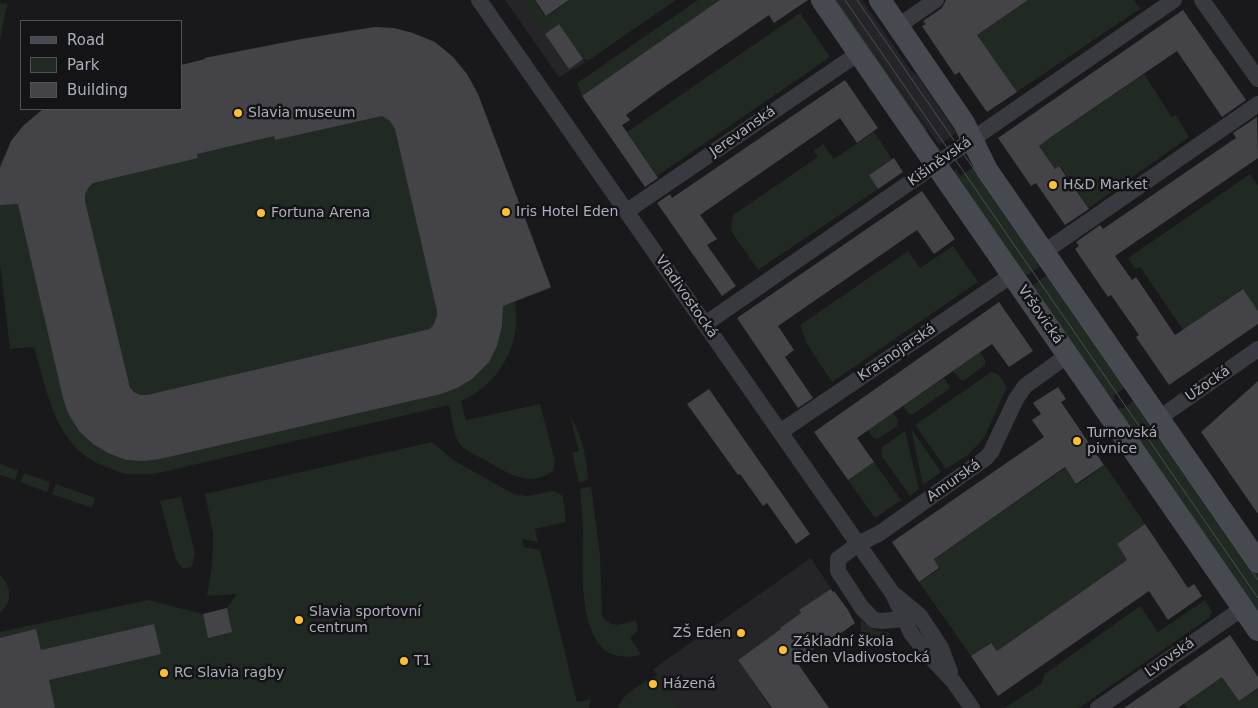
<!DOCTYPE html>
<html>
<head>
<meta charset="utf-8">
<style>
	body { margin:0 }
	#map { position:relative; width:1258px; height:708px; overflow:hidden; background:#19181b; font-family:"DejaVu Sans",sans-serif }
	canvas { display:block }
	.legend { position:absolute; left:20px; top:20px; width:162px; height:90px; box-sizing:border-box; background:#141316; border:1px solid #505158; margin:0; padding:6px 9px; list-style:none; font-size:15px; color:#aaafbb }
	.legend li { display:flex; align-items:center; gap:10px; height:25px }
	.legend b { width:25px; border:1px solid #505158 }
</style>
</head>
<body>
<div id="map">
<canvas width="1258" height="708"></canvas>
<ul class="legend">
<li><b style="height:6px;background:#474950"></b>Road</li>
<li><b style="height:14px;background:#202922"></b>Park</li>
<li><b style="height:14px;background:#434348"></b>Building</li>
</ul>
</div>
<script>
const g = document.querySelector('canvas').getContext('2d');
g.lineJoin = 'round';
function fill(path, color) { g.fillStyle = color; g.fill(path, 'evenodd'); }
function strokePath(path, color, width, dash) { g.strokeStyle = color; g.lineWidth = width; g.lineCap = dash ? 'butt' : 'round'; g.setLineDash(dash || []); g.stroke(path); }
function write(font, color, halo, rows, align = 'center') {
  g.font = font + ' "DejaVu Sans",sans-serif'; g.lineWidth = 5; g.setLineDash([]); g.textBaseline = 'middle'; g.strokeStyle = halo; g.fillStyle = color; for (const [text, x, y, turn = 0] of rows) {
    g.save(); g.translate(x, y); g.rotate((+turn || 0) * Math.PI / 180); g.textAlign = isNaN(turn) ? turn : align; if (halo) g.strokeText(text, 0, 0); g.fillText(text, 0, 0); g.restore();
  }
}
fill(new Path2D(`
	M505,0H526L545,26L560,17L585,63L559,77Z
	M839,0H862L911,71L918,76L956,133L939,145Z
	M811,558L831,589L799,610L801,613L781,628L782,630L737,660L739,661L771,708H679L653,669Z`), '#252428');
fill(new Path2D(`
	M522,0H534L546,17L570,0H676L589,60L583,59L559,24L545,34Z
	M698,0H722L582,96L577,83Z
	M830,0H839L927,129L922,133Z
	M1028,0H1134L1140,8L1153,0L1017,92L989,52L965,35L982,32Z
	M0,3L7,4L0,40Z
	M800,13L830,57L657,176L627,132Z
	M380,28C429,33 454,48 477,93L551,288L515,302C516,312 517,323 515,333C510,363 488,390 461,401L466,420L540,404L555,461L553,471C529,489 506,472 485,460C478,456 467,452 462,446C452,436 453,418 449,405L154,474C146,474 136,475 127,474C121,473 115,470 109,468C56,451 48,394 34,347L10,349L0,264V163L13,139L34,116L45,109H181V65L286,42L356,29Z
	M1144,74L1172,117L1176,115L1189,137L1089,208L1060,166L1055,169L1043,151L1034,149Z
	M874,132L892,159L869,175L878,189L758,270L731,231L733,215L818,157L814,151L823,144L834,159Z
	M977,165L1045,263L1023,278L953,174L956,169L960,176Z
	M1250,174L1258,185V311L1242,289L1193,323L1188,337L1140,267L1135,269L1128,258Z
	M953,246L978,282L832,382L807,344L800,325L908,251L920,268Z
	M1051,272L1129,385L1113,396L1115,399L1108,403L1030,287Z
	M980,352L985,360V365L965,380H961L953,371Z
	M991,372C1000,373 1002,380 1007,387L984,438L968,455L946,469L915,425Z
	M944,378L949,385V389L912,415L908,413L903,406Z
	M1138,398L1258,572V611L1115,412L1121,408L1122,409Z
	M893,413L898,420L897,426L878,439L873,438L868,430Z
	M570,416C582,435 586,456 588,478L585,481L579,483L572,452L579,451Z
	M911,428L941,472L923,485Z
	M905,431L919,489L910,496L881,455L882,447Z
	M432,442L453,460L514,494L527,496L554,491L563,496L566,522L535,529L538,542L522,539L524,547L540,550L577,702L591,699L589,708H0V632L148,600L203,614L227,608L237,594L207,596L212,565L213,533L205,494Z
	M874,462L901,500L877,517H874L848,480Z
	M0,464L18,471L15,480L0,475Z
	M1105,465L1145,524L1117,544L1127,560L997,651L990,643L971,656L919,582L940,569L934,559L1065,468L1077,485Z
	M24,473L50,482L47,492L20,482Z
	M56,484L95,498L92,508L52,494Z
	M591,486L600,555L602,615C610,630 623,624 636,620L638,630L630,638L641,654C633,658 628,657 619,656C576,650 583,563 583,532C583,518 581,504 580,489Z
	M181,497L195,553L192,567L183,569L176,560L160,501Z
	M0,575C12,587 13,601 0,613Z
	M1205,600L1212,612L1209,618L1079,708H1005L1041,684L1045,674L1140,606L1158,632Z
	M861,620C870,628 876,632 888,632L896,642L889,646L876,637L861,636Z
	M657,675L679,708H618C624,691 643,684 657,675Z
	M1222,677L1239,701L1258,689V708H1187L1184,704Z`), '#202922');
fill(new Path2D(`
	M535,0H569L546,16Z
	M720,0H808L774,23L769,15L657,92L626,115L630,120L622,125L658,178L645,187L582,96Z
	M946,0H1028L977,35L1017,92L987,112L959,72L955,75L922,26L926,24L923,21L942,8Z
	M1183,10L1246,100L1222,117L1177,51L1051,137L1039,146L1055,169L1059,166L1089,209L1065,225L1036,183L1031,186L998,138Z
	M559,24L583,59L569,69L545,34Z
	M375,27L394,28L413,33L435,42L453,57L467,74L478,94L551,287L503,306L502,326L497,346L489,362L472,379L457,388L441,394L160,459L145,461L126,460L108,453L93,444L79,431L68,413L63,398L18,204L0,205V168L11,141L23,126L43,109H181V65L205,59L204,58L302,39ZM382,116L390,121L395,129L437,311V315L434,324L430,329L147,395H140L134,392L130,388L85,201V194L89,187L93,183L198,158L197,154L274,136L275,140Z
	M845,80L878,128L857,143L840,118L700,215L717,239L707,245L736,286L722,296L657,203L670,194L672,198Z
	M1257,117L1258,158L1115,256L1132,280L1136,277L1175,335L1243,289L1258,311V324L1169,385L1136,337L1139,335L1111,295L1108,297L1075,249L1079,246L1076,242L1100,225L1103,229L1224,146L1236,138L1233,133Z
	M894,158L903,172L878,189L869,175Z
	M922,191L955,239L934,254L917,230L778,326L794,350L785,357L813,398L798,408L737,318Z
	M999,302L1033,351L1009,367L992,344L973,357L857,438L874,462L848,480L814,432Z
	M1258,381V514L1201,432Z
	M1058,387L1066,399L1061,402L1104,465L1076,484L1065,467L934,559L939,568L919,582L892,542L1044,437L1032,420L1041,414L1033,403Z
	M709,389L810,534L796,544L767,503L763,506L740,474L738,475L687,404Z
	M1145,524L1188,588L1194,584L1202,596L1168,620L1149,591L998,696L971,656L991,643L997,651L1127,560L1117,544Z
	M831,589L833,592L834,591L848,610L855,623L826,644L824,642L796,661L829,708H772L738,660L781,629L780,628L801,613L799,610Z
	M227,608L232,632L208,638L203,614Z
	M154,624L161,654L49,680L55,708H0V638L36,629L41,650Z
	M1230,635L1258,677V688L1239,701L1222,677L1178,708H1124Z`), '#434348');
strokePath(new Path2D(`
	M479,0L893,594L911,633L924,650L953,681L972,708
	M1202,0L1258,79
	M898,26L936,0
	M627,211L859,53
	M1044,252L1258,104
	M705,324L1174,0
	M1159,418L1258,349
	M780,432L1012,275
	M896,596L920,616L941,648L950,672
	M904,619L882,621L874,620L862,608L838,571V559L858,544L880,533L986,458L991,452L1016,399L1025,386L1068,355
	M1098,708L1243,608`), '#393a40', 16);
strokePath(new Path2D(`
	M822,0L1258,630
	M880,0L964,123L987,170L1258,562`), '#474950', 22);
strokePath(new Path2D(`
	M845,0L1258,598
	M857,0L1258,580`), '#4c4e55', 1);
for (const [x, y, r, color] of [
	[238,113,5,"#fec12d"],
	[1053,185,5,"#fec12d"],
	[506,212,5,"#fec12d"],
	[261,213,5,"#fec12d"],
	[1077,441,5,"#fec12d"],
	[299,620,5,"#fec12d"],
	[741,633,5,"#fec12d"],
	[783,650,5,"#fec12d"],
	[404,661,5,"#fec12d"],
	[164,673,5,"#fec12d"],
	[653,684,5,"#fec12d"]
]) { const dot = new Path2D(); dot.arc(x, y, r, 0, 2 * Math.PI); g.fillStyle = color; g.fill(dot); strokePath(dot, '#141316', 2); }
write('14px', '#aaafbb', '#141316', [
	["Slavia museum",248,113],
	["H&D Market",1063,185],
	["Iris Hotel Eden",516,212],
	["Fortuna Arena",271,213],
	["Turnovská",1087,433],
	["pivnice",1087,449],
	["Slavia sportovní",309,612],
	["centrum",309,628],
	["ZŠ Eden",731,633,"right"],
	["Základní škola",793,642],
	["Eden Vladivostocká",793,658],
	["T1",414,661],
	["RC Slavia ragby",174,673],
	["Házená",663,684]
], 'left');
write('14px', '#aaafbb', '#141316', [
	["Jerevanská",743,132,-35],
	["Kišiněvská",940,162,-35],
	["Vladivostocká",686,297,55],
	["Vršovická",1040,315,55],
	["Krasnojarská",897,353,-34],
	["Užocká",1208,384,-35],
	["Amurská",954,481,-35],
	["Lvovská",1170,658,-35]
]);
</script>
</body>
</html>
